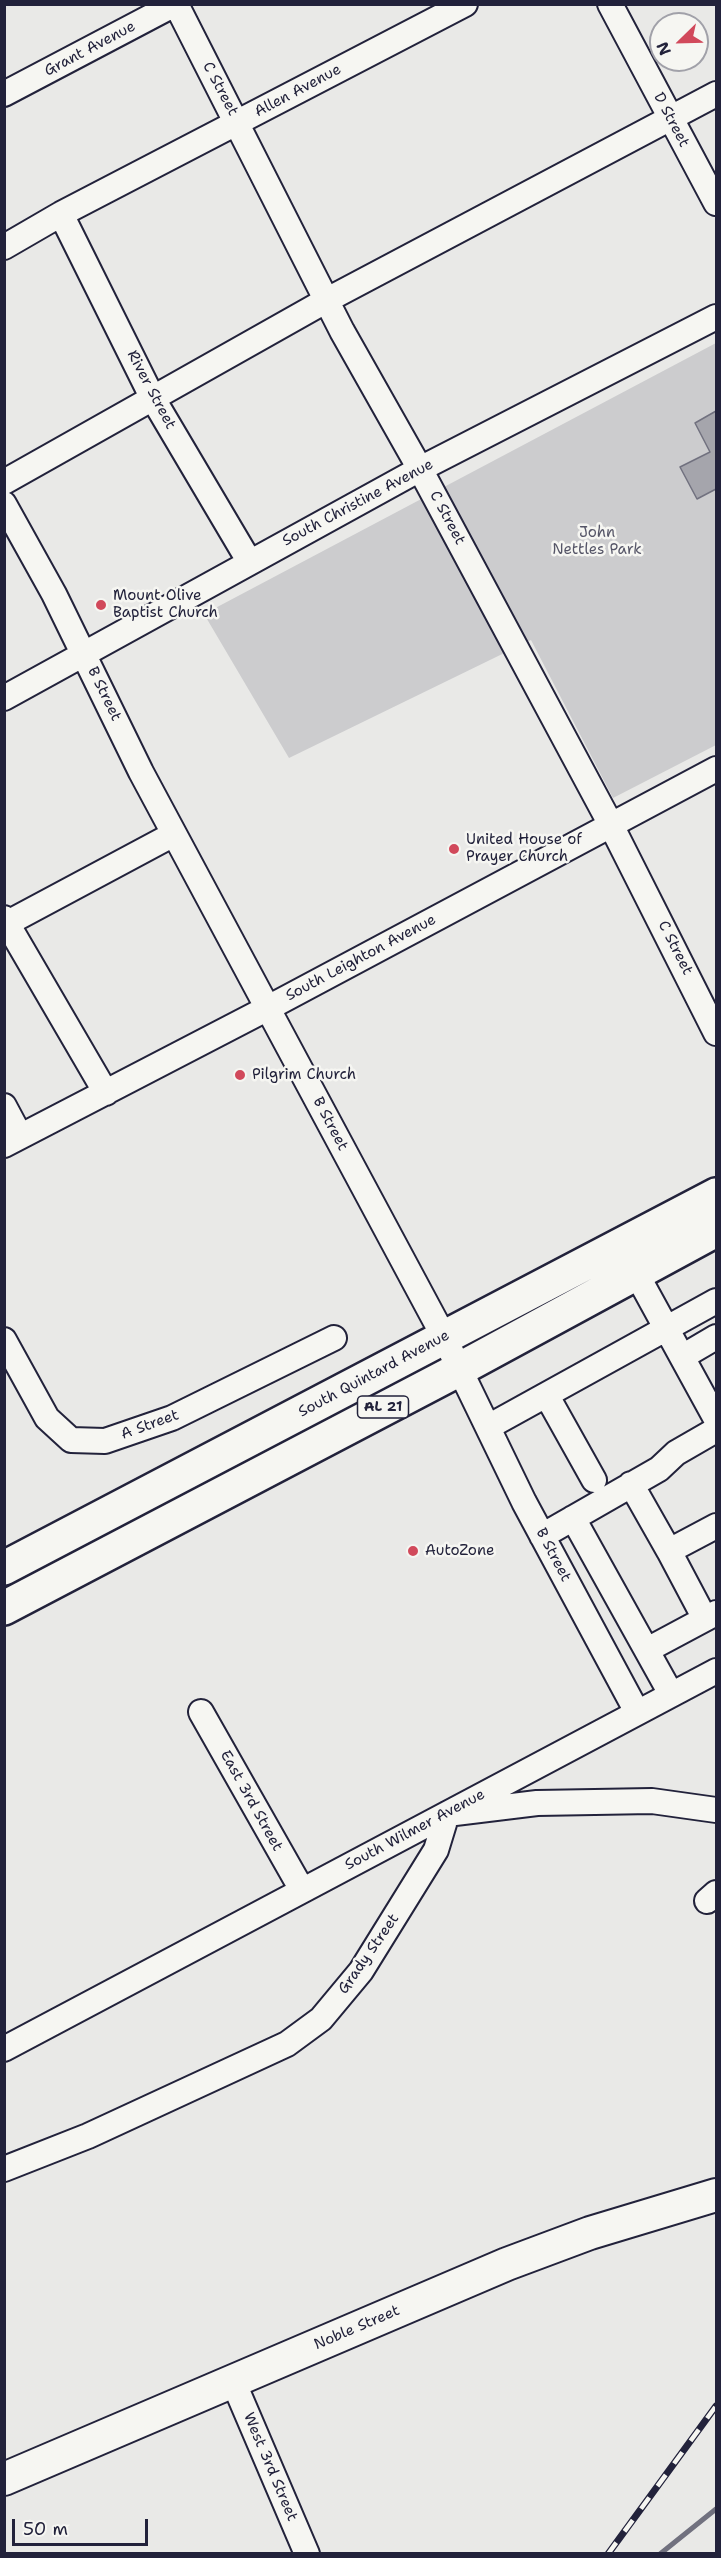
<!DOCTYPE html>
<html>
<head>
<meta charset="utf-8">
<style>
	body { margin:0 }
	#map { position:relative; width:721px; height:2558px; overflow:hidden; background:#e9e9e7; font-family:"Shantell Sans",sans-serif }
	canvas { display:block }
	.frame { position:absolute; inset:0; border:6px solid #22223b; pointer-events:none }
	.north { position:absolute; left:649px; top:12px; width:60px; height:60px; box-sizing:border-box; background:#f6f6f2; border:2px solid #a1a1a9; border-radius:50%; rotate:247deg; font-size:16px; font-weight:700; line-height:24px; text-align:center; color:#22223b }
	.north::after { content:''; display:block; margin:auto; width:21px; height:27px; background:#d1495b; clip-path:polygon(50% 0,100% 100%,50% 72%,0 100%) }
	.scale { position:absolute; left:12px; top:2519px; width:136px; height:27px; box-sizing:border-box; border:3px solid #22223b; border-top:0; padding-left:8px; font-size:18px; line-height:21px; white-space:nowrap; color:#22223b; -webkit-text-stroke:4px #f6f6f2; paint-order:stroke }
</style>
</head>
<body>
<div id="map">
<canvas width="721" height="2558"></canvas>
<div class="frame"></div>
<div class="north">N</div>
<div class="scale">50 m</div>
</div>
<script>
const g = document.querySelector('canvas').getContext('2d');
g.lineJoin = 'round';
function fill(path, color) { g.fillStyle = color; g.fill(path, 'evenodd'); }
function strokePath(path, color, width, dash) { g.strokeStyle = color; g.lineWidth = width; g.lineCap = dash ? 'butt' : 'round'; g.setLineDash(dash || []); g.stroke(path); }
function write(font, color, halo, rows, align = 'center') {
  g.font = font + ' "Shantell Sans",sans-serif'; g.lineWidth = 5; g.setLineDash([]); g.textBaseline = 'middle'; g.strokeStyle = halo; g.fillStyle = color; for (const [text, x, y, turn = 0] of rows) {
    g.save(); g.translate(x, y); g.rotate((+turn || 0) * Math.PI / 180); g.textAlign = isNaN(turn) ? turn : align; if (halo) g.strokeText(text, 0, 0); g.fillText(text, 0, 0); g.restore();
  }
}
fill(new Path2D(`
	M716,343V745L613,798L531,640L289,758L204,614Z`), '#ccccce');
const water = new Path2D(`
	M716,411V489L697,499L680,467L710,452L695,423Z`);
fill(water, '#a5a5ac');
strokePath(water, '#71717f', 1.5);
strokePath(new Path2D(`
	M660,2554L716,2509`), '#71717f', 5);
const minor = new Path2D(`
	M176,4L342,331L420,469L611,825L716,1033
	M610,4L716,203
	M4,94L175,4
	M61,214L152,397L249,561
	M4,247L61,214L465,4
	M4,482L327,300L716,94
	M4,504L54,594L141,772L444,1337L524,1502L637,1712
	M4,698L420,469L716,317
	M4,918L106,1093
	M4,925L174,834
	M4,1106L20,1136
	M4,1145L268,1008L716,769
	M636,1273L716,1419
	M4,1340L47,1418L71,1440L105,1441L172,1418L334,1338
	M682,1357L716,1337
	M547,1396L594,1480
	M488,1427L716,1301
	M631,1484L669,1551L716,1526
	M573,1518L671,1694
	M542,1536L659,1469L676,1453L716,1430
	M669,1551L705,1619
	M647,1650L716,1613
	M201,1712L302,1890
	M707,1901L716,1893
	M4,2049L716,1671
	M4,2169L88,2136L287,2044L321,2019L361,1971L436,1850L447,1814L537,1803L652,1801L716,1810
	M233,2381L307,2554`);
const major = new Path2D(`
	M4,2479L507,2264L590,2233L716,2195`);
const highway = new Path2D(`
	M4,1568L716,1195
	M4,1608L458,1370L716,1230`);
strokePath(minor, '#22223b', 28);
strokePath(major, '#22223b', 36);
strokePath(highway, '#22223b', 38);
strokePath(minor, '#f6f6f2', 24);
strokePath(major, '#f6f6f2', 32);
strokePath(highway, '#f6f6f2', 33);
const rail = new Path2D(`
	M608,2554L716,2406`);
strokePath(rail, '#22223b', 7);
strokePath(rail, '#f6f6f2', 4.5, [14]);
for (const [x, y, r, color] of [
	[101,605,6,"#d1495b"],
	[454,849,6,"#d1495b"],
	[240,1075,6,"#d1495b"],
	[413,1551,6,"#d1495b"]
]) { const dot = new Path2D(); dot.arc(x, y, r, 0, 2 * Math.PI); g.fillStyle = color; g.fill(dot); strokePath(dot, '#f6f6f2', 2); }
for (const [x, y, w] of [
	[383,1407,51]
]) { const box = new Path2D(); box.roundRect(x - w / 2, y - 11, w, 22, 4.5); g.fillStyle = '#f6f6f2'; g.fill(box); strokePath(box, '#22223b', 1.5); }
write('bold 14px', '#22223b', null, [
	["AL 21",383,1407]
]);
write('15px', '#22223b', '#f6f6f2', [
	["Grant Avenue",90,49,-28],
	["C Street",220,89,62],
	["Allen Avenue",298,91,-28],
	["D Street",671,120,62],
	["River Street",151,390,62],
	["South Christine Avenue",358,503,-28],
	["C Street",447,518,62],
	["B Street",104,694,64],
	["C Street",675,948,63],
	["South Leighton Avenue",361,958,-28],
	["B Street",330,1124,62],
	["South Quintard Avenue",374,1374,-28],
	["A Street",150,1425,-20],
	["B Street",553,1555,62],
	["East 3rd Street",251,1801,61],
	["South Wilmer Avenue",415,1830,-28],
	["Grady Street",369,1954,-55],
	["Noble Street",357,2328,-23],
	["West 3rd Street",270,2467,67]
]);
write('15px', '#555567', '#f6f6f2', [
	["John",597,533],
	["Nettles Park",597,550]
]);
write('15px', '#22223b', '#f6f6f2', [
	["Mount Olive",113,596],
	["Baptist Church",113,613],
	["United House of",466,840],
	["Prayer Church",466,857],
	["Pilgrim Church",252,1075],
	["AutoZone",425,1551]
], 'left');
</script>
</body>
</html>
